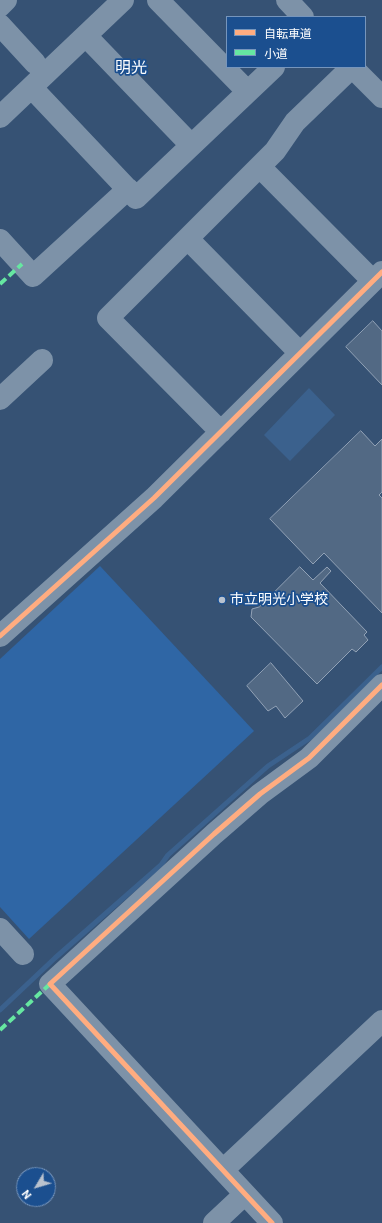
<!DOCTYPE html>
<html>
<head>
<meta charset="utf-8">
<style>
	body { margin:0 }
	#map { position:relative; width:382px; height:1223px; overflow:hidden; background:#365274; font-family:Roboto,"Noto Sans JP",sans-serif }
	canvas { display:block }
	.legend { position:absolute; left:226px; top:16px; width:140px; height:52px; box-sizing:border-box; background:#1b4f8f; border:1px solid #7695bc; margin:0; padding:5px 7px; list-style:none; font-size:12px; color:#fff }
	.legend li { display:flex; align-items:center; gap:8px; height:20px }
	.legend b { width:20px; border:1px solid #7695bc }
	.north { position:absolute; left:16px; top:1167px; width:40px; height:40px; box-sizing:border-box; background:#1b4f8f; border:1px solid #7695bc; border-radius:50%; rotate:232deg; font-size:11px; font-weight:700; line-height:16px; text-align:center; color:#fff }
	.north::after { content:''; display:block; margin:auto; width:14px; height:18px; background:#b9c2ce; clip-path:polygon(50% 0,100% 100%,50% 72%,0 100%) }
</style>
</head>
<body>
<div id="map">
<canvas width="382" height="1223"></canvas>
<ul class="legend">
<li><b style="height:5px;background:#ffac80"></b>自転車道</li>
<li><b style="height:5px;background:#66e7a1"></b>小道</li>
</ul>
<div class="north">N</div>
</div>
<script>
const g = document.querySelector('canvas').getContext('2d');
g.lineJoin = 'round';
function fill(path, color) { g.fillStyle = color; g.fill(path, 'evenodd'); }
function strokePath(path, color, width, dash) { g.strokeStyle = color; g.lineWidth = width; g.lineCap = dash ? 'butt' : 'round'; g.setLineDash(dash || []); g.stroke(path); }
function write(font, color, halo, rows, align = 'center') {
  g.font = font + ' Roboto,"Noto Sans JP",sans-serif'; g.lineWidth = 3.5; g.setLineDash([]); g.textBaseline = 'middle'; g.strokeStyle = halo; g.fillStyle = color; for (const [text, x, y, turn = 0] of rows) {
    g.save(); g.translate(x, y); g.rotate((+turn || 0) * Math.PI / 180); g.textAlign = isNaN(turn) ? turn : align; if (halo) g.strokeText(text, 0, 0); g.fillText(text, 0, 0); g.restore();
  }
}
fill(new Path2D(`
	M100,566L254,731L29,939L0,907V659Z`), '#2f66a5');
fill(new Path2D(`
	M309,388L335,415L290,461L264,435Z`), '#3b618d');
strokePath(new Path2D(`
	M0,1010L55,958L161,865L168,855L268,766L310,738L382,667`), '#3b618d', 5);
const building = new Path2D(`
	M373,321L382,331V385L346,347Z
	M361,431L375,446L382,439V492L379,495L382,498V613L324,553L313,564L270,519Z
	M300,567L313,580L327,567L331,571L320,583L367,632L364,635L368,640L356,652L352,649L317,684L251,617L252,609L259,607Z
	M271,663L303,701L285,718L276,706L268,711L247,686Z`);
fill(building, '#526984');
strokePath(building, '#92a2b6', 1);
strokePath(new Path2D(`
	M158,0L247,91
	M287,0L303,17
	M0,6L6,0
	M0,25L35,63
	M86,36L191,145
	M352,67L382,97
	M32,88L136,198L274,67
	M0,117L123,0
	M260,167L373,281
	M188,239L300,353
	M0,240L33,276L128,189
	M0,399L42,360
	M221,432L108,318L275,151L295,122L352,67
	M0,636L154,498L382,272
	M0,929L23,954
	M223,1170L382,1021
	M214,1223L245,1194
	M272,1223L50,984L214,834L260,794L309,758L382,685`), '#7d92a8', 22);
strokePath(new Path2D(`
	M0,284L22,264
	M0,1030L50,984`), '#66e7a1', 4, [8, 4]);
strokePath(new Path2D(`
	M0,636L154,498L382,272
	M272,1223L50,984L214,834L260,794L309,758L382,685`), '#ffac80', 5);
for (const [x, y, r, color] of [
	[222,600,4,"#b9c2ce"]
]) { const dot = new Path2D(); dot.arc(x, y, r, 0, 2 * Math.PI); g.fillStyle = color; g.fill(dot); strokePath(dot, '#1b4f8f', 1.5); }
write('14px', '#fff', '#1b4f8f', [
	["市立明光小学校",230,600]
], 'left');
write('16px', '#fff', '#1b4f8f', [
	["明光",131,69]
]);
</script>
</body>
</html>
